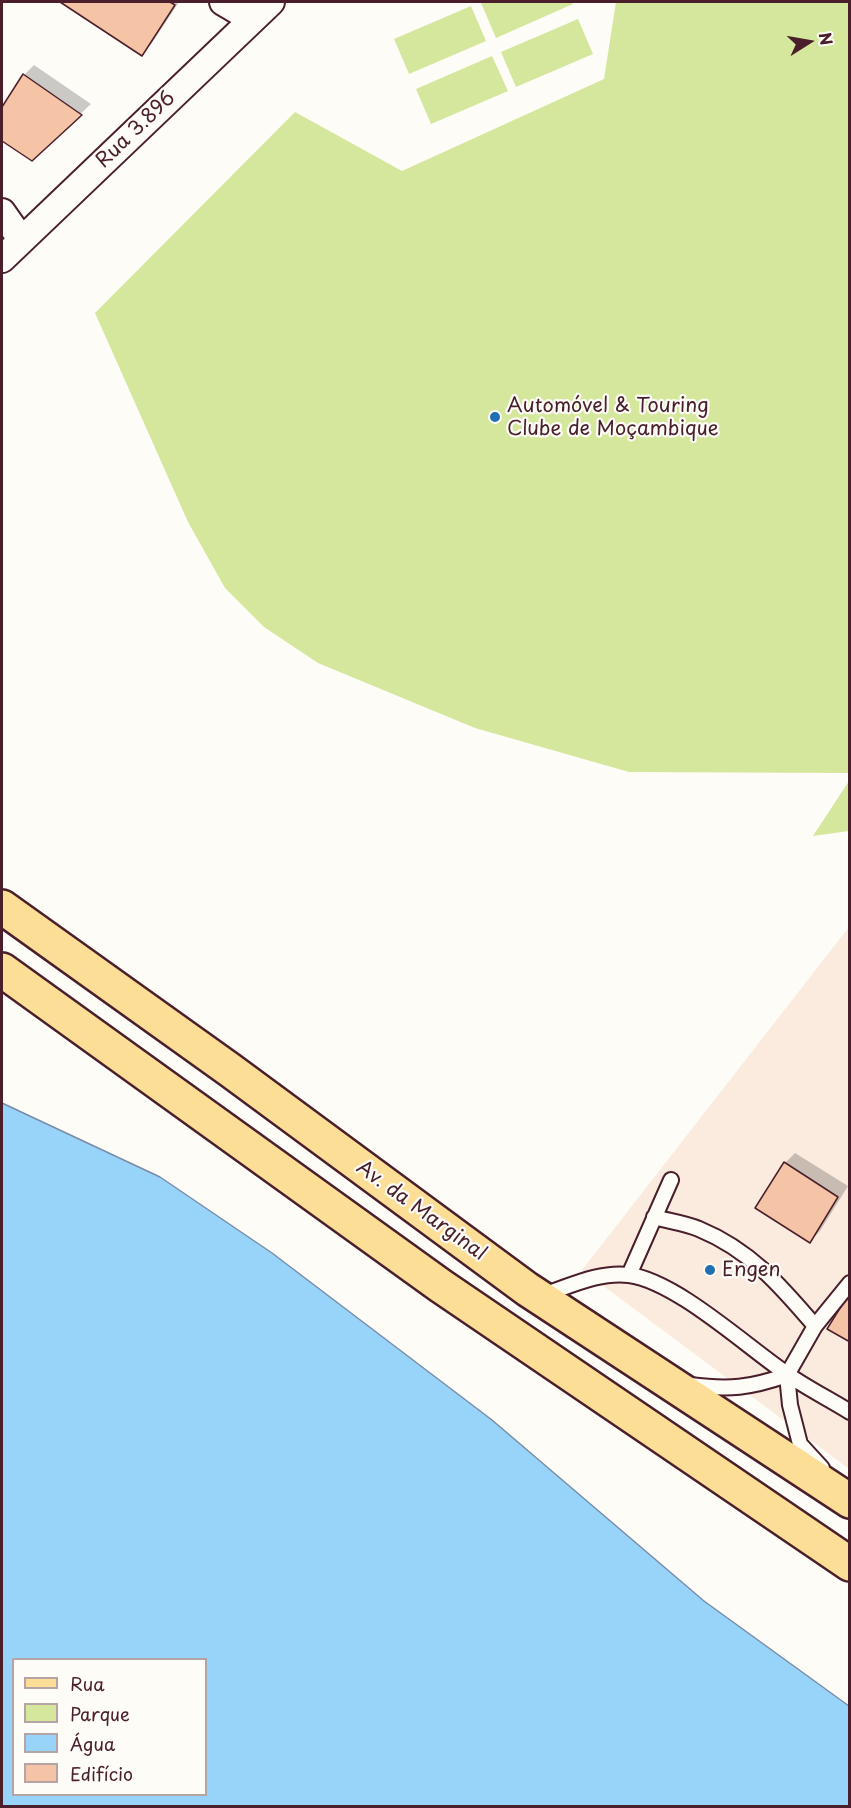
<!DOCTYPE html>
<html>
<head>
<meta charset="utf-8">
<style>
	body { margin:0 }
	#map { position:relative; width:851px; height:1808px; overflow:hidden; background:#fdfcf7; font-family:"Playpen Sans",sans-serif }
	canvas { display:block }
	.frame { position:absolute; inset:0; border:3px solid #4a1f2b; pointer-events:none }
	.legend { position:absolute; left:12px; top:1658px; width:195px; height:138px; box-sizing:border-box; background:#fdfcf7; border:2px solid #b5a4a5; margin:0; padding:8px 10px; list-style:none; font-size:18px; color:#4a1f2b }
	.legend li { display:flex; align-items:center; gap:12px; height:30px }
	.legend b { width:30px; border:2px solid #b5a4a5 }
	.north { position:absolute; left:779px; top:12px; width:60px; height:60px; -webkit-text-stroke:4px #fdfcf7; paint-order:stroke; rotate:79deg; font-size:16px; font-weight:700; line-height:24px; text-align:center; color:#4a1f2b }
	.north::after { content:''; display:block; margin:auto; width:21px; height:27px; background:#4a1f2b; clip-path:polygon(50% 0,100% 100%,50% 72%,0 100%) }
</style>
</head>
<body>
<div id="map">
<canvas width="851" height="1808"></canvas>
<div class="frame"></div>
<ul class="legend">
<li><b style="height:8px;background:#fdde96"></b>Rua</li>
<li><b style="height:16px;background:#d5e79c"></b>Parque</li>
<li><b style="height:16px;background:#98d4f9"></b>Água</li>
<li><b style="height:16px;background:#f5c3a6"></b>Edifício</li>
</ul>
<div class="north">N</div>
</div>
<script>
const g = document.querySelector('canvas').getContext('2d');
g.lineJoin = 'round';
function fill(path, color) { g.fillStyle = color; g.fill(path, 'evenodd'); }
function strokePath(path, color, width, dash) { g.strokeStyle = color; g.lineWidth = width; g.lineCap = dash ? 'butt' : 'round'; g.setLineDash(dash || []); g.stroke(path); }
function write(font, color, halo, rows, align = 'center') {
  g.font = font + ' "Playpen Sans",sans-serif'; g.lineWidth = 4.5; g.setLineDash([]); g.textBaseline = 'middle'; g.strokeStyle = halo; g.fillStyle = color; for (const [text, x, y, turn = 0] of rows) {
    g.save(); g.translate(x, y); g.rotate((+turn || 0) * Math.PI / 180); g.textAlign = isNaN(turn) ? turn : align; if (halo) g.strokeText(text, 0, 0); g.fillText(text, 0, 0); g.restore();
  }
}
fill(new Path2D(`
	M849,927V1469L582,1270Z`), '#fbebdf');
fill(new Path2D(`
	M483,2H571L573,4L496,38L481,3Z
	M616,2H849V773L629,772L475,728L318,663L264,627L225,588L188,522L95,313L295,112L402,171L604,79Z
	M471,6L486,41L409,74L394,39Z
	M578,19L593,54L516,87L501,52Z
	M492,56L508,91L431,124L416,89Z
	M849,781V831L813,836Z`), '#d5e79c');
const water = new Path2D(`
	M2,1103L160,1177L272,1253L492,1420L704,1601L849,1706V1806H2ZM14,1660H206V1794H14Z`);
fill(water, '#98d4f9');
strokePath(water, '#798ca7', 1.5);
fill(new Path2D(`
	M62,2H179L152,43L142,54Z
	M34,65L91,104L32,159L2,139V109L24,75Z
	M795,1153L848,1186L820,1231L810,1241L785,1163Z`), '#0003');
const building = new Path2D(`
	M60,2H170L175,5L142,56Z
	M23,74L82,115L32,161L2,141V107Z
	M784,1162L838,1197L810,1243L755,1208Z
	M850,1292V1342L827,1329Z`);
fill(building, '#f5c3a6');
strokePath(building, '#4a1f2b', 1.5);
const service = new Path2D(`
	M654,1217C668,1221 685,1223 699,1229C750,1250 780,1285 815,1326L787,1375
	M629,1275L671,1180
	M540,1296C568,1287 599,1271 629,1275C676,1281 747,1347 787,1374C807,1388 829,1399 850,1412
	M815,1326L850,1283
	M690,1385C729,1390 750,1388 787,1375L790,1405L800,1444L822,1468`);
const minor = new Path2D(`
	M223,2L252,19
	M2,212L21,239
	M2,259L271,2`);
const primary = new Path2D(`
	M2,907L230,1070L527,1289L850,1501
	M2,970L441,1286L850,1564`);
strokePath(service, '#4a1f2b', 18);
strokePath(minor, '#4a1f2b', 30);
strokePath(primary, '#4a1f2b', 38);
strokePath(service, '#fdfcf7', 14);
strokePath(minor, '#fdfcf7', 26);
strokePath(primary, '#fdde96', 33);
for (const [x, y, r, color] of [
	[495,417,6,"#1f6fb2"],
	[710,1270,6,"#1f6fb2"]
]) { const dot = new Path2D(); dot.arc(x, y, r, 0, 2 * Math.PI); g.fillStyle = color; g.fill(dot); strokePath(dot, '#fdfcf7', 2); }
write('20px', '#4a1f2b', '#fdfcf7', [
	["Rua 3.896",136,130,-44],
	["Av. da Marginal",421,1211,36]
]);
write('20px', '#4a1f2b', '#fdfcf7', [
	["Automóvel & Touring",507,406],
	["Clube de Moçambique",507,429],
	["Engen",722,1270]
], 'left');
</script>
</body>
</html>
